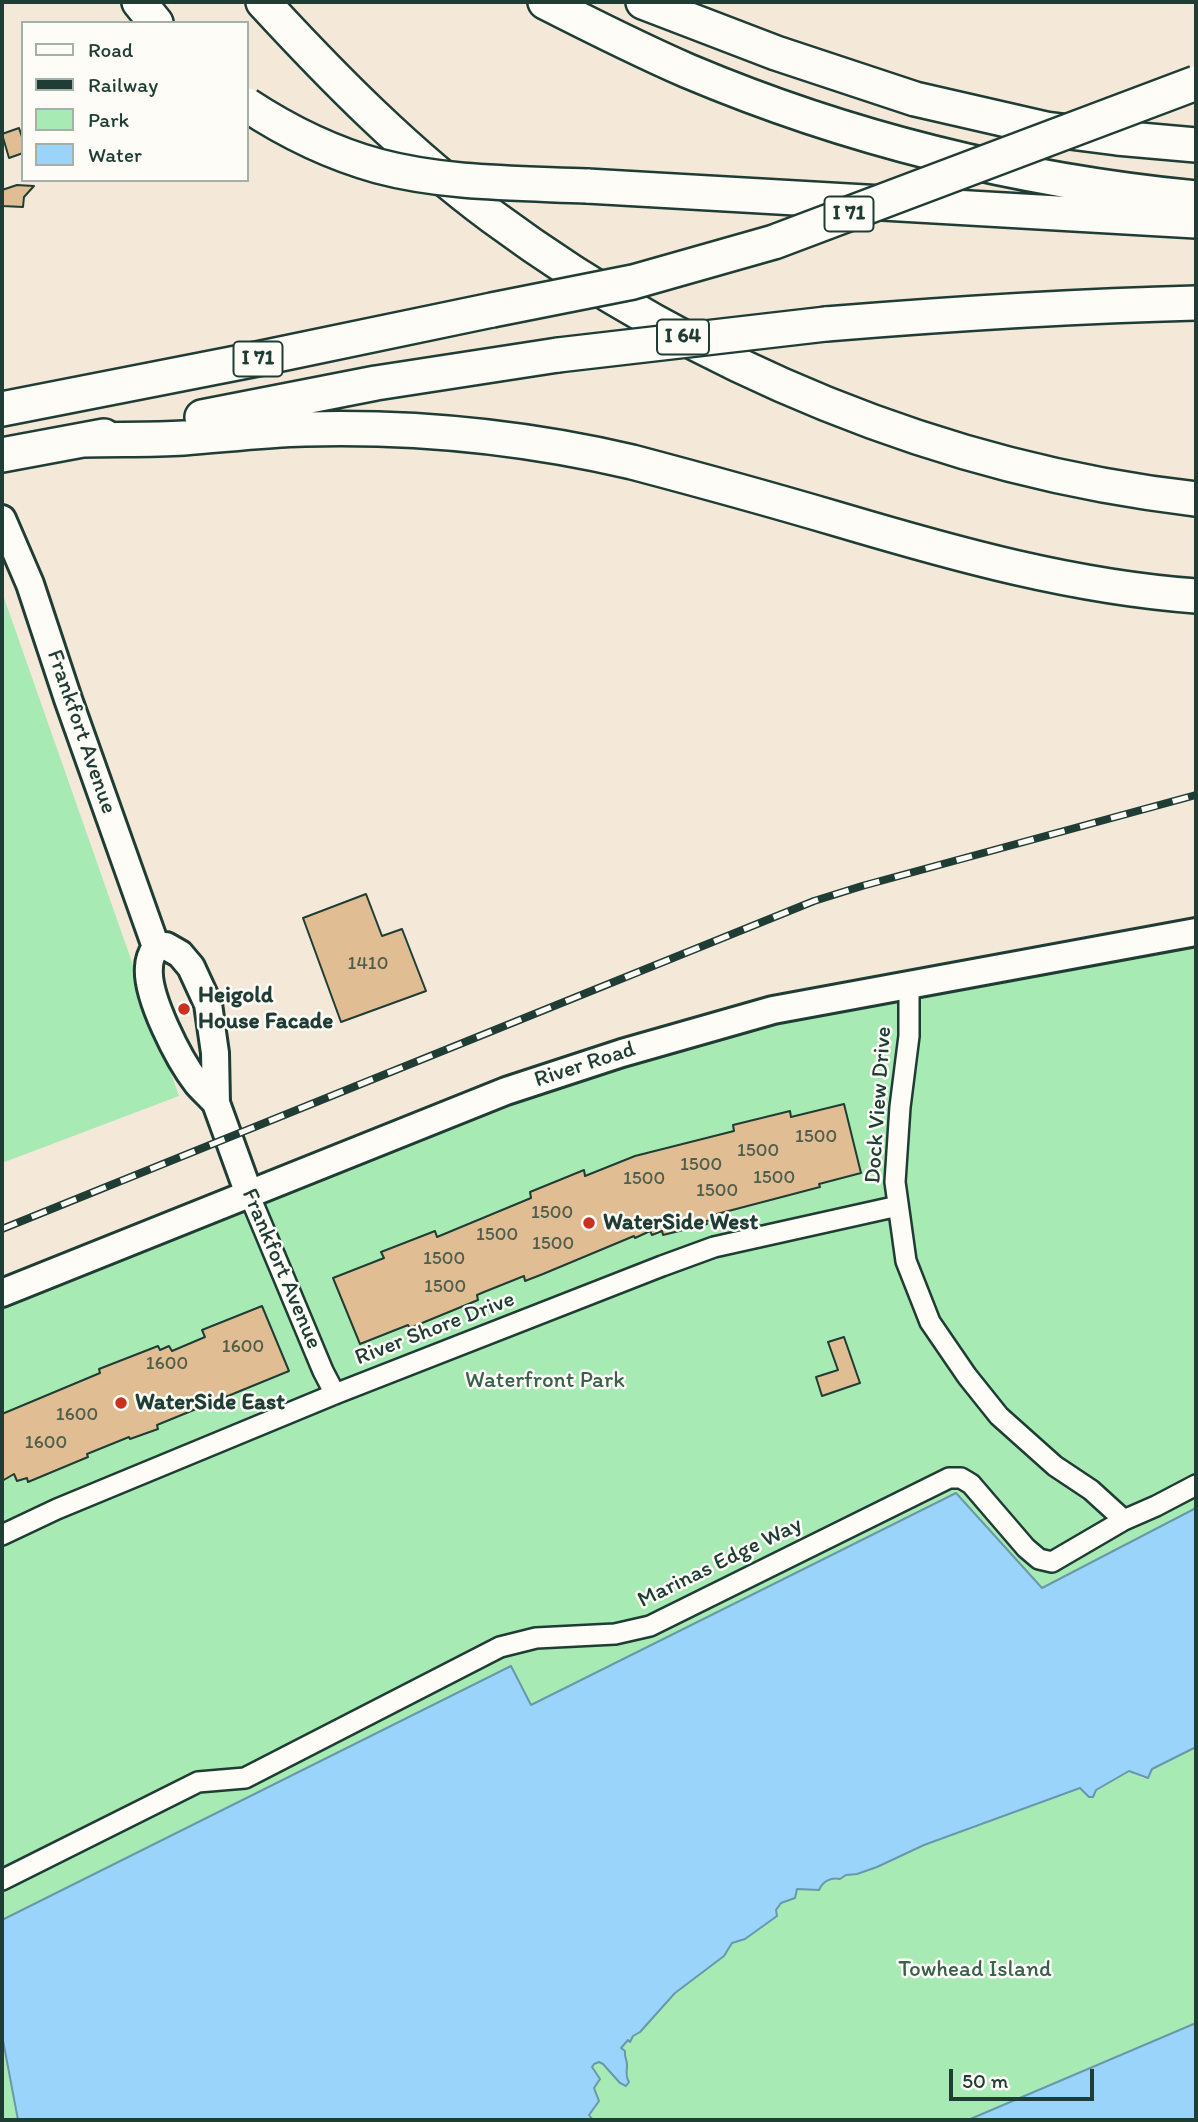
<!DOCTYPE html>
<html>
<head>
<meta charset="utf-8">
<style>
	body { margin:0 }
	#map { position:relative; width:1198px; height:2122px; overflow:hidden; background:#f4e9d9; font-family:Itim,sans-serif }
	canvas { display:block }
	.frame { position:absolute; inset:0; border:4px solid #1f3d34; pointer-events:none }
	.legend { position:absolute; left:21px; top:21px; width:228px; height:161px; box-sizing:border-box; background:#fdfcf7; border:2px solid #a4b0a9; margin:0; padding:9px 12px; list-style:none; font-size:21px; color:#1f3d34 }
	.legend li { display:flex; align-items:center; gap:14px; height:35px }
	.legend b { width:35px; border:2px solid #a4b0a9 }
	.scale { position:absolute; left:949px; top:2069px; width:145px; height:32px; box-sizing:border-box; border:4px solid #1f3d34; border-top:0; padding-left:9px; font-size:21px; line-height:24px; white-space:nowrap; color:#1f3d34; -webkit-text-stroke:5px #fdfcf7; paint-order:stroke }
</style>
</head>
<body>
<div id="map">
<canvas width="1198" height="2122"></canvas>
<div class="frame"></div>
<ul class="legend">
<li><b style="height:9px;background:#fdfcf7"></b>Road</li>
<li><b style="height:9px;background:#1f3d34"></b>Railway</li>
<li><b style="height:19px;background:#a7eab4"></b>Park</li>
<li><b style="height:19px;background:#9bd4fb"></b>Water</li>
</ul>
<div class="scale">50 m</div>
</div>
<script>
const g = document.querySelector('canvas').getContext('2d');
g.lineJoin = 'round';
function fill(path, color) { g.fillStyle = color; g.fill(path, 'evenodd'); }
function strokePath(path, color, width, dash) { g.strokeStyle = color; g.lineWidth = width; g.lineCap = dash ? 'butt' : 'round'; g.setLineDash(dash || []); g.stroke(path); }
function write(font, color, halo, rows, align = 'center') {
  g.font = font + ' Itim,sans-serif'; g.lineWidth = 5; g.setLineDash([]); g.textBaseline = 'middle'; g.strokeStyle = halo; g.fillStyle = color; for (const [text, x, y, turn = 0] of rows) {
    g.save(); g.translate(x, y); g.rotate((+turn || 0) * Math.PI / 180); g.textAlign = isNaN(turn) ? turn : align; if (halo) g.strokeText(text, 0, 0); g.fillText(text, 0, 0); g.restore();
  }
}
fill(new Path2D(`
	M2,592L179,1096L2,1163Z
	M1196,930V1508L1042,1589L955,1493L531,1706L510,1666L2,1920V1301L249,1194L773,1010Z
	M1196,1747V2023L968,2120H593L589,2115L599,2101L593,2088L599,2079L591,2067L594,2064L599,2062L603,2064L622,2086L629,2082L626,2078L627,2063L621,2048L628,2040L640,2032L675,1993L724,1956L732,1943L776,1910L781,1903L794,1898L797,1889L819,1890C823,1882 831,1877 840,1879L846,1875L857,1874L877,1867L924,1845L1080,1788L1096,1790L1129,1771L1143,1778L1150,1775L1152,1769Z
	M2,2035L18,2120H2Z`), '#a7eab4');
const water = new Path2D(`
	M956,1493L1042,1588L1196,1508V1747L1152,1769L1148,1778L1129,1771L1096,1790L1093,1797H1089L1080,1788L924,1845L877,1867L857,1874L846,1875L840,1879C831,1877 823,1881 819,1890L797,1889L795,1898L781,1903L776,1910L777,1916L745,1939L732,1943L724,1956L675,1993L640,2032L633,2036L630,2042L628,2040L621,2048L625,2051C624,2057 627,2059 627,2065C627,2072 625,2076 629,2082L626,2086L620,2083L603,2064L599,2062L594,2064L592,2067L600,2079L594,2088L599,2101L589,2115L593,2120H18L2,2035V1920L511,1666L531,1705Z
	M1196,2023V2120H968Z`);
fill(water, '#9bd4fb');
strokePath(water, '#6998ab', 2);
const building = new Path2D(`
	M19,128L23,140V153L9,158L2,134Z
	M17,185L34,186L24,197L23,207L2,206V190Z
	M366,894L382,936L402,929L426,991L341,1022L303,918Z
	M844,1104L861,1173L819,1184L820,1187L717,1214L718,1219L706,1221L707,1224L663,1235L662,1231L652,1235L650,1231L635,1238L634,1236L543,1274L525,1281L524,1276L484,1292L477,1295L478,1300L410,1328L408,1325L360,1344L333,1278L384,1258L381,1252L435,1231L437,1237L531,1198L530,1192L584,1170L585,1176L635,1156L734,1131L733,1125L790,1111L791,1117Z
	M262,1306L289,1371L157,1425L158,1429L130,1439L129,1437L87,1454L88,1457L28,1482L27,1478L17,1481L14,1474L2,1481V1414L100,1373L99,1369L158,1346L160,1350L169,1346L172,1351L205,1337L202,1330Z
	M844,1337L860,1383L822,1396L816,1377L838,1370L828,1342Z`);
fill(building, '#e0bd92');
strokePath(building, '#1f3d34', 2);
const street = new Path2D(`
	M909,985V1036L900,1107L895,1182L906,1261L930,1322L967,1376L999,1416L1055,1466L1091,1490L1124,1520
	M249,1194L323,1371L335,1394
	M2,1535L57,1509L335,1394L662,1266L714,1247L898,1206
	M2,1880L198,1782L245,1778L500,1647L536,1638L615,1634L650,1626L949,1478H961L971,1484L1026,1548L1039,1559L1052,1562L1124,1520L1156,1506L1196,1485`);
const secondary = new Path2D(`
	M2,519L30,584L68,699L156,947
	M156,947L166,946L180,954L191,967L208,1004L215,1053L216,1103L249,1194
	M156,947C152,953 149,959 149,967C146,996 179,1060 197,1083C203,1090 210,1096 216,1103
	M2,1293L506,1091L622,1053L773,1010L1196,932`);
const highway = new Path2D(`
	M139,2L156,23
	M263,2C334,79 408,154 493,217C697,368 943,470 1196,499
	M545,2C592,26 640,50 688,71C849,139 1023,181 1196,198
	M643,2L776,53L915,99L1046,129L1117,138L1196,145
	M587,186L1196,221
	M826,324C949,314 1072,306 1196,303
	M2,409L257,359L492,310
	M202,417L376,383L558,355
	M83,440C117,439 151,440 184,438C224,435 265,430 305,429C415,426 525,437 632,462C700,480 769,499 837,519C955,554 1073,587 1196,596
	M2,455L104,436`);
strokePath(street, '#1f3d34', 24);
strokePath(secondary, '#1f3d34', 32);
strokePath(highway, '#1f3d34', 38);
strokePath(street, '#fdfcf7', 19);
strokePath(secondary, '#fdfcf7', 26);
strokePath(highway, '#fdfcf7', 33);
const rail = new Path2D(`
	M2,1229L814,901L862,886L1196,795`);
strokePath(rail, '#1f3d34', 8);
strokePath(rail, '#fdfcf7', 5, [16]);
const highwayBridge = new Path2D(`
	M247,105C288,132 331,153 378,166C445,184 518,183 587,186
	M492,310L633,282L774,242L1196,83
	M558,355L826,324`);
strokePath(highwayBridge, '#1f3d34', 38, []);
strokePath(highwayBridge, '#fdfcf7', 33);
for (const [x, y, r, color] of [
	[184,1009,7,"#c8321e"],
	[589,1223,7,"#c8321e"],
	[121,1403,7,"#c8321e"]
]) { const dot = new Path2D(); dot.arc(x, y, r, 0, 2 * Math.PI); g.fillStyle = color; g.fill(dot); strokePath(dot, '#fdfcf7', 2.5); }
write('19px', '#4f5d4c', null, [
	["1410",368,964],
	["1500",816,1137],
	["1500",758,1151],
	["1500",701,1165],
	["1500",774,1178],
	["1500",644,1179],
	["1500",717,1191],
	["1500",552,1213],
	["1500",497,1235],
	["1500",553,1244],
	["1500",444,1259],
	["1500",445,1287],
	["1600",243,1347],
	["1600",167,1364],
	["1600",77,1415],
	["1600",46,1443]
]);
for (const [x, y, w] of [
	[849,214,49],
	[683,337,52],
	[258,359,49]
]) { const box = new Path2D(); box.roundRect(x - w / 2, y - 17.5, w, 35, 5); g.fillStyle = '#fdfcf7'; g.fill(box); strokePath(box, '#1f3d34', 2); }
write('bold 21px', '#1f3d34', null, [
	["I 71",849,214],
	["I 64",683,337],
	["I 71",258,359]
]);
write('23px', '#1f3d34', '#fdfcf7', [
	["Frankfort Avenue",81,732,71],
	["River Road",585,1065,-18],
	["Dock View Drive",879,1105,-86],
	["Frankfort Avenue",281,1269,67],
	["River Shore Drive",435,1329,-21],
	["Marinas Edge Way",720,1563,-26]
]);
write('bold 23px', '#1f3d34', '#fdfcf7', [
	["Heigold",198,996],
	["House Facade",198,1022],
	["WaterSide West",603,1223],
	["WaterSide East",135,1403]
], 'left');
write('23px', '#3a604e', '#fdfcf7', [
	["Waterfront Park",545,1381],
	["Towhead Island",975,1970]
]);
</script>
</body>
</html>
